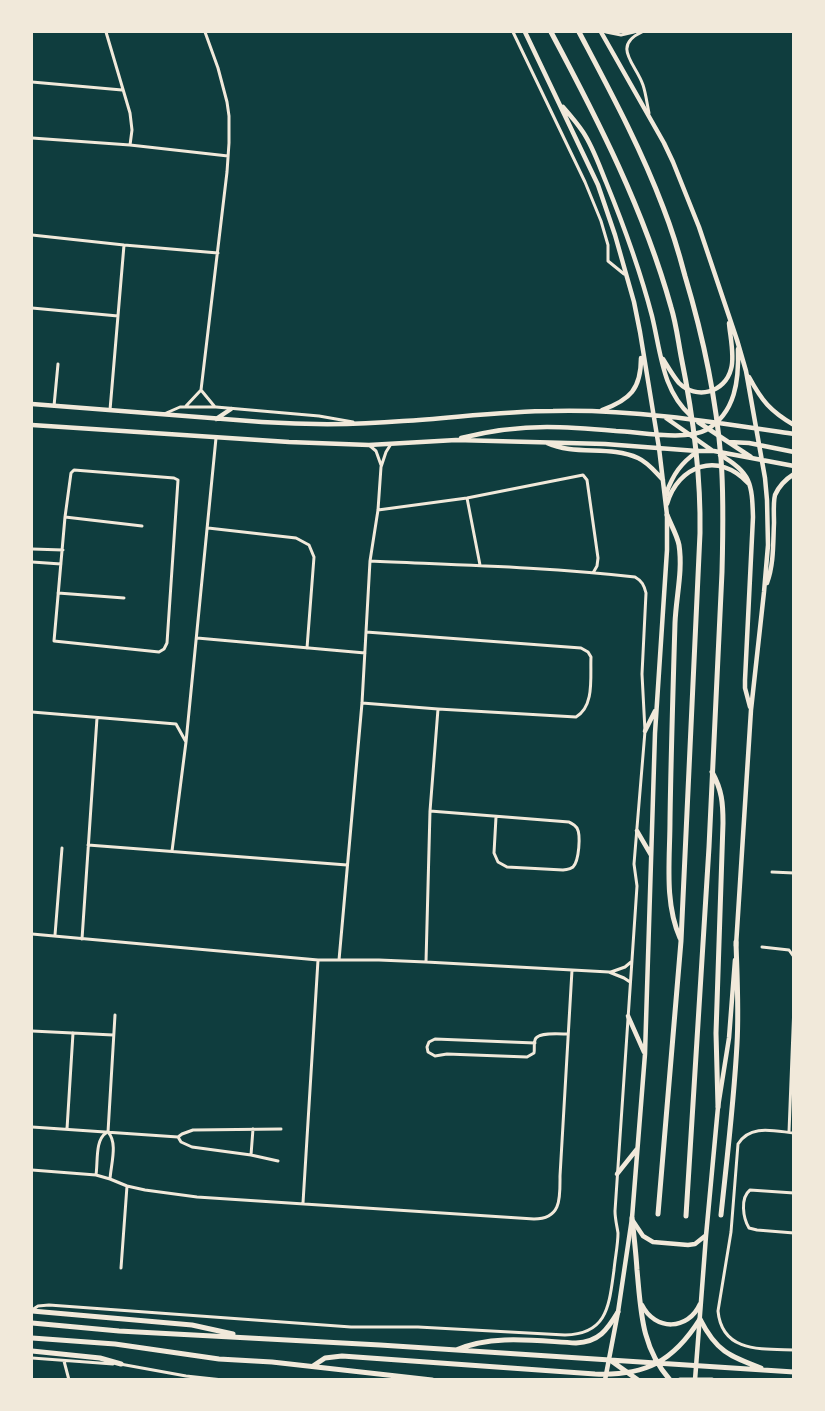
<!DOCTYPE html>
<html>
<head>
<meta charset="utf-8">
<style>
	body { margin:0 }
	#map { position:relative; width:825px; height:1411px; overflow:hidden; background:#0f3d3e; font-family:Karla,sans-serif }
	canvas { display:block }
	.frame { position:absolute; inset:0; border:33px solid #f1e9da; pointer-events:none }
</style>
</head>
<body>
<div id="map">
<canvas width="825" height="1411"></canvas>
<div class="frame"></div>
</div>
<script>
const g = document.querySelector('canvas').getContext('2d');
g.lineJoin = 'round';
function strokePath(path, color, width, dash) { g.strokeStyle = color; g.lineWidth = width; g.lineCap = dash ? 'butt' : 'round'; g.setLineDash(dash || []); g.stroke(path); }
strokePath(new Path2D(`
	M106,32L130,113L132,130L130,145
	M513,32L585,182L601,221L608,245V261L624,274
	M606,32L621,35L634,32
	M642,32C611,46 636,64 643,85C646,94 647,104 649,113
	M32,82L122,90
	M32,138L130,145L228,156
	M32,235L124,245L218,253
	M32,308L118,316
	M201,390L215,407
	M54,406L58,364
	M186,406L201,390L227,172L229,143V116L227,102L218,68L205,32
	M110,410L124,245
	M164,414L180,407H216L319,416L353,422
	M369,445L376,451L381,465
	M74,470L174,478L178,480L167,643L164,649L159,652L54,641L65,517L71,473Z
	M467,498L480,565
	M378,510L467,498L583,475L587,480L598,558L597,566L593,573
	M65,517L142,526
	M208,528L296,538L309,545L314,557L307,648
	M32,549L63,550
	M32,562L61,564
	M58,593L124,598
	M197,638L365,653
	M362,703L438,709L576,717C595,706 590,676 591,657L588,652L581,648L366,632
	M32,712L176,724L186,742L172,851
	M186,742L216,438
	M430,811L569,822C572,824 574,824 577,828C581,835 579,861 573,867C569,870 568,869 563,870L507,867L498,862L494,853L496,817
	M88,845L347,865
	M772,872L794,873
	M32,934L318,960H379L426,962L609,972L624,978L630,982
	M55,935L62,848
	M82,939L97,718
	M762,947L789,950L794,957
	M339,960L362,703L370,561L378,510L381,467L386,452L391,444
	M426,962L430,811L438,709
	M611,972L625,967L631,962
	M32,1031L113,1035
	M535,1043L435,1039L429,1042L427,1047L428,1052L435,1056L447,1054L527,1057L534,1053C535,1049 533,1042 536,1038C541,1032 561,1034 568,1034
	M32,1127L178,1137L182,1134L193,1130L281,1129
	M67,1129L73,1033
	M789,1132L794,1005
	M794,1133C774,1131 750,1124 738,1144L731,1232L718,1311C722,1353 762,1349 794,1350
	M178,1137L181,1142L192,1147L251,1155L278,1161
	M251,1155L253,1129
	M32,1170L96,1175L110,1179L127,1186L145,1190L197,1197L534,1219C562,1219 560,1197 560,1176L572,970
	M96,1175C98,1162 95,1140 106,1133
	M110,1179C111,1164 118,1143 108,1132L115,1015
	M794,1193L750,1190C740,1198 743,1218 749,1228L757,1230L794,1233
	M303,1203L318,960
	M121,1268L127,1186
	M32,1310L38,1306L49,1305L351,1327H418L565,1335C608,1334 609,1305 614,1270C615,1258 618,1245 618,1233C617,1226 615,1219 615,1211L637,886L634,864L645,731L642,674L646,593C644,585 642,581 635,577C547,567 458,565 370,561
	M32,1358L113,1364
	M64,1361L69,1380
	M120,1364L186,1376L223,1380`), '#f1e9da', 3);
strokePath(new Path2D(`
	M525,32L598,185L615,235L634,302L640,332L659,448L667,515V550L655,733L645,1054L632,1218L618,1312L605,1380
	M601,32L664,143L673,162L699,227L737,340L746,371L765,478L767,500L768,545L764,592L751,710L736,946
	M563,107C570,115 577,123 583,132C593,147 599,165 606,182C624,226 640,270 652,316C661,353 662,390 691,416
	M663,359C668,367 673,376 679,383C696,400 725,393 731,369C735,357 730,336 729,323
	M749,377C762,401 770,411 794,425
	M32,404L262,422C309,425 356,425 403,421C453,418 503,411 553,411C634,409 714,422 794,434
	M602,410C630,400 641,389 641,358
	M666,418L713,451
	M216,419L231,409
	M698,422L751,457
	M32,425L289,442L369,445L456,440L605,444L697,451H714L794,466
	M461,438C489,431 518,427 547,427C570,427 593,429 616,431C640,432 686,441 706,430C736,413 739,379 738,349
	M729,442L749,443L794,452
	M547,443C575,456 610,445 638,458C649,463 655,472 663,480
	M720,455C751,472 752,484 753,517L745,680V688L750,707
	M666,494C673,474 681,463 698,451
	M667,504C678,465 719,451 748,483
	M767,583C774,564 773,543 774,523C774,514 773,503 775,495C779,486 786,479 794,474
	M645,731L655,711
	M637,831L651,855
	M628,1016L644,1052
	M617,1174L637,1149
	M633,1221L643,1236L653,1242L688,1245L695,1244L705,1236
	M642,1305C655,1331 688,1331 700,1304
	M695,1380L706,1236L718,1107L729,1038L735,960`), '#f1e9da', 4.5);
strokePath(new Path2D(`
	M632,1218C634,1236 636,1253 637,1270C641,1311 641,1347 670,1380
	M32,1311L192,1325L233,1334
	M700,1319C716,1351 729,1356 761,1368
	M32,1323L119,1331L380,1345L794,1372
	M32,1338L115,1344L219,1359L272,1362L432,1380
	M456,1350C494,1334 536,1341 576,1343C599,1342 607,1330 618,1312
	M32,1351L100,1358L121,1364
	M610,1360L638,1380
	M313,1366L325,1358L342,1356L595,1374C645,1376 673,1362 700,1319
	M680,1380H712`), '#f1e9da', 5);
strokePath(new Path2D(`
	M551,32C598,120 644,210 671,307C676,323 678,340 681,356C693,415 701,473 700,533L681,941L658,1214
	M579,32C609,89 640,146 663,207C672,230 679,253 685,276C703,336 716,397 721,459C724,496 723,534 722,572L709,847L686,1216
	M667,515C671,525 677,535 679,545C683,571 676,597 675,623C673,689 671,754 670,820C670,859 664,902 680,938
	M712,772C722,790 723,803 723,823L716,1033L718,1107
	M721,1215C727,1158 734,1101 737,1044C739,1010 737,976 736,942`), '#f1e9da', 5);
</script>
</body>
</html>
